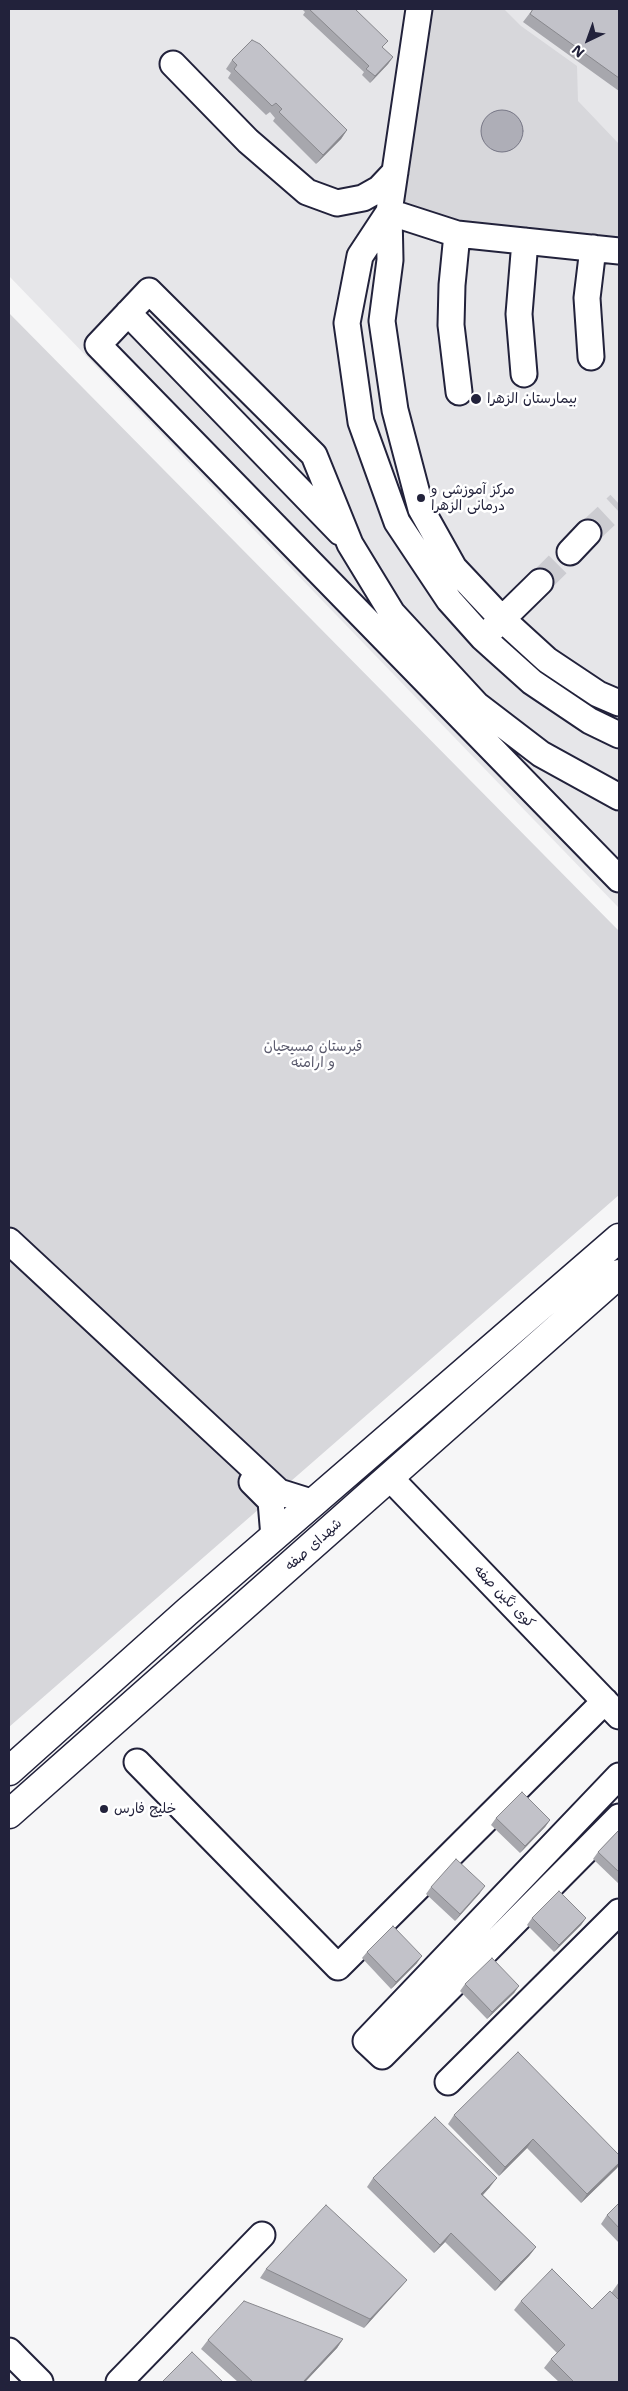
<!DOCTYPE html>
<meta charset="utf-8">
<style>
body{margin:0}
#map{position:relative;width:628px;height:2391px;overflow:hidden;background:#f6f6f7;font-family:"Shantell Sans",sans-serif}
canvas{display:block}
.frame{position:absolute;inset:0;border:10px solid #22223b;pointer-events:none}
.north{position:absolute;left:563px;top:15px;width:50px;height:50px;-webkit-text-stroke:4px #fff;paint-order:stroke;rotate:222deg;font-size:14px;font-weight:700;line-height:20px;text-align:center;color:#22223b}
.north::after{content:'';display:block;margin:auto;width:18px;height:22px;background:#22223b;clip-path:polygon(50% 0,100% 100%,50% 72%,0 100%)}
</style>
<div id="map">
<canvas width="628" height="2391"></canvas>
<div class="frame"></div>
<div class="north">N</div>
</div>
<script>
const ctx = document.querySelector('canvas').getContext('2d');
ctx.lineJoin = 'round';
function paint(path, color) {
  ctx.fillStyle = color;
  ctx.fill(path, 'evenodd');
}
function shape(rows) {
  const path = new Path2D();
  for (const r of rows) {
    if (r.length === 3) {
      path.moveTo(r[0] + r[2], r[1]);
      path.arc(r[0], r[1], r[2], 0, 2 * Math.PI);
      continue;
    }
    path.moveTo(r[0], r[1]);
    for (let i = 2; i < r.length; i += 2) path.lineTo(r[i], r[i + 1]);
  }
  return path;
}
function stroke(path, color, width, dash) {
  ctx.strokeStyle = color;
  ctx.lineWidth = width;
  ctx.lineCap = dash ? 'butt' : 'round';
  ctx.setLineDash(dash || []);
  ctx.stroke(path);
}
function label(font, color, halo, rows, align = 'center') {
  ctx.font = font + ' "Shantell Sans","Playpen Sans Arabic",sans-serif';
  ctx.lineWidth = 5;
  ctx.setLineDash([]);
  ctx.textBaseline = 'middle';
  ctx.strokeStyle = halo;
  ctx.fillStyle = color;
  for (const [text, x, y, turn = 0] of rows) {
    ctx.save();
    ctx.translate(x, y);
    ctx.rotate((+turn || 0) * Math.PI / 180);
    ctx.textAlign = isNaN(turn) ? turn : align;
    if (halo) ctx.strokeText(text, 0, 0);
    ctx.fillText(text, 0, 0);
    ctx.restore();
  }
}
const built = shape([
 [9,9,619,9,619,908,9,276]
]);
const green = shape([
 [426,9,504,9,521,26,577,66,578,101,619,144,619,244,529,236,410,213,400,199],
 [9,313,619,931,619,1195,9,1727]
]);
const water = shape([
 [502,131,21]
]);
const minorTunnel = shape([
 [588,533,619,504],
 [540,582,570,552]
]);
const minor = shape([
 [419,9,389,212,390,260,382,321,395,410,421,509,454,568,502,619,547,660,598,694,619,703],
 [173,64,248,141,307,192,337,203,363,198,379,189,395,172],
 [389,212,360,256,347,323,361,422,397,522,449,600,483,638,532,682,590,721,619,735],
 [389,212,457,234,619,251],
 [457,234,452,285,451,325,459,392],
 [128,313,340,532],
 [591,357,587,298,593,248],
 [524,374,519,314,525,241],
 [570,552,588,533],
 [490,631,540,582],
 [619,797,541,754,477,705,392,613,350,544,314,455,149,291,98,345,619,879],
 [9,1241,279,1492,314,1503],
 [390,1478,619,1716],
 [252,1482,271,1501,274,1537],
 [137,1762,338,1967,605,1701],
 [619,1776,366,2041,382,2056,619,1817],
 [448,2082,619,1912],
 [9,2351,40,2382],
 [119,2382,262,2235]
]);
const major = shape([
 [9,1771,188,1611,619,1238],
 [9,1814,619,1274]
]);
const wall = shape([
 [302,9,355,9,383,48,393,57,388,64,370,83,362,75,364,72,303,15,305,12],
 [533,9,619,9,619,91,523,22],
 [232,60,347,130,341,139,316,164,273,121,275,118,270,112,266,115,228,78,231,73,226,69],
 [496,1818,550,1820,545,1827,520,1853,491,1825],
 [619,1830,619,1884,593,1859,598,1852],
 [431,1887,480,1893,455,1921,426,1894],
 [532,1918,586,1918,581,1925,554,1952,527,1925],
 [367,1952,417,1963,391,1989,362,1958],
 [465,1984,519,1986,514,1993,487,2019,460,1991],
 [454,2115,619,2155,619,2165,617,2168,581,2203,527,2148,499,2176,448,2124],
 [373,2178,490,2187,483,2195,536,2247,529,2256,495,2291,445,2242,434,2253,367,2187],
 [619,2203,619,2243,601,2224,607,2215],
 [266,2269,407,2280,400,2288,364,2328,260,2278],
 [619,2282,619,2382,559,2382,544,2368,551,2359,557,2353,514,2310,521,2301,592,2309,612,2292],
 [343,2339,337,2348,305,2382,238,2382,201,2349,208,2340]
]);
const shadedWall = shape([
 [393,57,388,64,370,83,375,76],
 [347,130,341,139,316,164,323,155],
 [550,1820,545,1827,520,1853,525,1846],
 [485,1886,480,1893,455,1921,460,1914],
 [586,1918,581,1925,554,1952,559,1945],
 [422,1956,417,1963,391,1989,396,1982],
 [519,1986,514,1993,487,2019,492,2012],
 [533,2139,527,2148,499,2176,505,2167],
 [619,2163,619,2165,617,2168,581,2203,587,2194],
 [497,2178,490,2187,475,2203,481,2194],
 [451,2233,445,2242,434,2253,440,2245],
 [536,2247,529,2256,495,2291,501,2282],
 [407,2280,400,2288,364,2328,370,2319],
 [343,2339,337,2348,305,2382,303,2382]
]);
const building = shape([
 [309,9,355,9,388,41,382,47,393,57,375,76,366,69,369,66,309,9],
 [533,9,619,9,619,78,530,14,533,9],
 [252,40,260,44,347,130,323,155,279,112,282,109,276,103,272,106,234,69,237,65,232,60,252,40],
 [522,1792,550,1820,525,1846,496,1818,522,1792],
 [619,1830,619,1872,598,1852,619,1830],
 [456,1859,485,1886,460,1914,431,1887,456,1859],
 [559,1891,586,1918,559,1945,532,1918,559,1891],
 [393,1926,422,1956,396,1982,367,1952,393,1926],
 [492,1958,519,1986,492,2012,465,1984,492,1958],
 [518,2052,619,2155,619,2163,587,2194,533,2139,505,2167,454,2115,518,2052],
 [435,2117,497,2178,481,2194,536,2247,501,2282,451,2233,440,2245,373,2178,435,2117],
 [619,2203,619,2228,607,2215,619,2203],
 [326,2205,407,2280,370,2319,266,2269,326,2205],
 [552,2269,592,2309,610,2291,619,2300,619,2382,574,2382,551,2359,565,2345,521,2301,552,2269],
 [244,2301,343,2339,303,2382,253,2382,208,2340,244,2301],
 [192,2352,223,2382,162,2382,192,2352]
]);
const markers = [
 [476,399,6,"#22223b"],
 [421,498,5,"#22223b"],
 [104,1809,5,"#22223b"]
];
const poiNames = [
 ["بیمارستان الزهرا",487,399],
 ["مرکز آموزشی و",431,490],
 ["درمانی الزهرا",431,506],
 ["خلیج فارس",114,1809]
];
const parkNames = [
 ["قبرستان مسیحیان",313,1047],
 ["و ارامنه",313,1063]
];
const streetNames = [
 ["شهدای صفه",314,1545,-42],
 ["کوی نگین صفه",504,1597,46]
];
paint(built, '#e6e6e9');
paint(green, '#d7d7db');
paint(water, '#aeaeb7');
stroke(water, '#767685', 1);
stroke(minorTunnel, '#ccccd1', 25, [25, 12]);
stroke(minor, '#22223b', 29);
stroke(major, '#22223b', 31);
stroke(minor, '#fff', 25);
stroke(major, '#fff', 28);
paint(wall, '#a7a7ad');
paint(shadedWall, '#88888d');
paint(building, '#c2c2c9');
stroke(building, '#88888d', 1);
for (const [x, y, r, color] of markers) {
  const dot = new Path2D();
  dot.arc(x, y, r, 0, 2 * Math.PI);
  ctx.fillStyle = color;
  ctx.fill(dot);
  stroke(dot, '#fff', 2);
}
label('14px', '#22223b', '#fff', poiNames, 'left');
label('14px', '#58586b', '#fff', parkNames);
label('14px', '#22223b', '#fff', streetNames);
</script>
